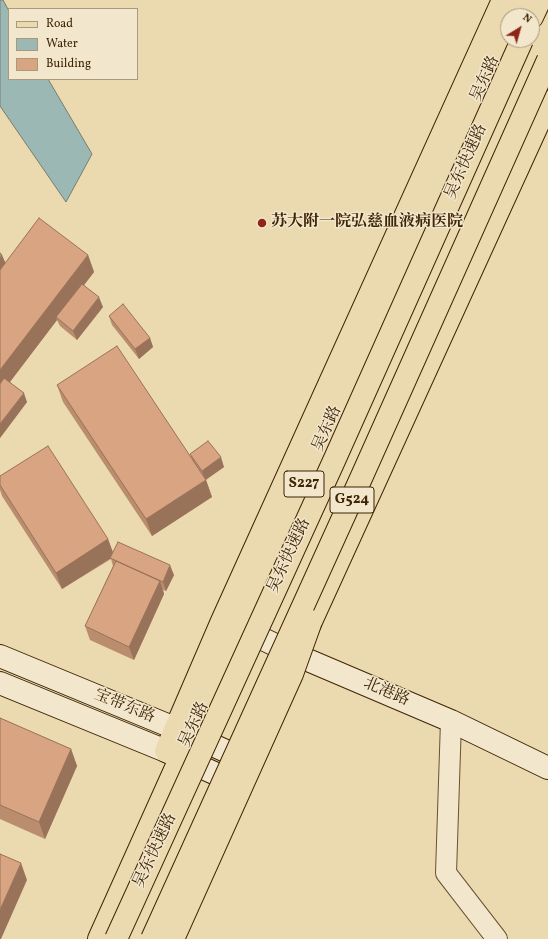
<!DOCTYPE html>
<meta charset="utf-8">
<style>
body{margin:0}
#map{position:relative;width:548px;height:939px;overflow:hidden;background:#ebd9b0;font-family:Vollkorn,serif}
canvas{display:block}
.legend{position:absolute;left:8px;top:8px;width:130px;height:72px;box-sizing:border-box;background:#f2e6cc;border:1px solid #aa997c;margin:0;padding:5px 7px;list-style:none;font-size:12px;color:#3e2504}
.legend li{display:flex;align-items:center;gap:8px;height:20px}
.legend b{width:20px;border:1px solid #aa997c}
.north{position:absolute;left:500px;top:8px;width:40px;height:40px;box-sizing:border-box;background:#f2e6cc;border:1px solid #aa997c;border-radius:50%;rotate:37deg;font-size:11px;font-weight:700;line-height:16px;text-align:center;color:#3e2504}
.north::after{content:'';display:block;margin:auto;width:14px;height:18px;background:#8f2418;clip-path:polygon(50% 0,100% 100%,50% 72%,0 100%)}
</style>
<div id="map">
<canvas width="548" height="939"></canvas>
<ul class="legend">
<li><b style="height:5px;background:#ebd9b0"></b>Road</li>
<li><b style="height:11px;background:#9bb8b5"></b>Water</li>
<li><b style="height:11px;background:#d9a481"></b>Building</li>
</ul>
<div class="north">N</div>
</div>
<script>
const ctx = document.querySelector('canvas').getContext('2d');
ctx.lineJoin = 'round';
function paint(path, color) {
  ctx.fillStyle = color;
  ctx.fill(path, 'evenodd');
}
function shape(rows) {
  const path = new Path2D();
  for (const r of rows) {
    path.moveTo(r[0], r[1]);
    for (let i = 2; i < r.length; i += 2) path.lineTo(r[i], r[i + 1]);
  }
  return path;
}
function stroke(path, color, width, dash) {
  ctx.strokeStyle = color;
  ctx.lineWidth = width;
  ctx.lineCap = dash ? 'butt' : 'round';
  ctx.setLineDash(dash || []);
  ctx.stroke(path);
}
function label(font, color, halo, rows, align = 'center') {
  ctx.font = font + ' Vollkorn,"Noto Serif SC",serif';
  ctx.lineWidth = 3;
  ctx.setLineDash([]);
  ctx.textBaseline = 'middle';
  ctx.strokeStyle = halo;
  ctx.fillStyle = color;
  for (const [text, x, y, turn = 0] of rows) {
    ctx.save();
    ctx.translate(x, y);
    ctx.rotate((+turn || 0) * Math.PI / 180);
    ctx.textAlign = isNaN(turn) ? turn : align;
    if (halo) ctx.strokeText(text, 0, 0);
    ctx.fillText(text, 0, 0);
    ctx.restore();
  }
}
const water = shape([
 [0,0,3,0,9,11,9,79,48,79,92,154,66,202,0,106,0,0]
]);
const street = shape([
 [451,721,446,873,497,939]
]);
const secondary = shape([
 [238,627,296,655,451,721,548,768],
 [0,656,177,729,248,761],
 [0,683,166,751,238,784]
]);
const primary = shape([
 [514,16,521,0],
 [303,639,548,102],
 [99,939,508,29]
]);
const highway = shape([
 [532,17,540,0],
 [166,751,222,621,503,0]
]);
const highwayBridge = shape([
 [116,939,333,463,522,40],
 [152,939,362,476,548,60],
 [173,939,292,674,311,621]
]);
const wall = shape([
 [88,255,94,272,84,285,103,307,77,340,60,326,57,320,10,382,27,402,0,438,5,263],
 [109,316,150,338,153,347,139,359,112,325],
 [57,385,192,459,190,454,224,467,206,480,212,497,152,536,63,402],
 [0,476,108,539,113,552,174,575,166,591,163,590,164,594,134,660,90,640,85,626,113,566,111,559,62,589,2,496,0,490],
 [0,718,71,749,77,766,45,839,0,819]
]);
const shadedWall = shape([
 [2,255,6,264,0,271,0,258],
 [88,255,94,272,58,319,56,317,57,320,0,395,0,370],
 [99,297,103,307,77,340,73,331],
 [150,338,153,347,139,359,135,349],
 [24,393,27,402,0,438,0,424],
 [221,457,224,467,205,480,202,471],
 [206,480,212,497,152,536,146,519],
 [108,539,114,556,62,589,56,573],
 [170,565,174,575,166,591,163,582],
 [160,581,164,594,134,660,129,647],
 [71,749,77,766,45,839,39,822],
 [21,863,27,880,1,939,0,939,0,910]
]);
const building = shape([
 [39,218,88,255,0,370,0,270,39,218],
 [0,253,2,255,0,258,0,253],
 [82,284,99,297,73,331,56,317,82,284],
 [123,304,150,338,135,349,109,316,123,304],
 [117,346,206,480,146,519,57,385,117,346],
 [4,378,24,393,0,424,0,384,4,378],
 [208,441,221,457,202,471,190,454,208,441],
 [48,446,108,539,56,573,0,485,0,476,48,446],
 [118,542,170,565,163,582,110,558,118,542],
 [116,561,160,581,129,647,85,626,116,561],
 [0,718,71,749,39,822,0,805,0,718],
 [0,854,21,863,0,910,0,854]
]);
const markers = [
 [262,223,5,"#8f2418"]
];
const shields = [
 [304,484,40],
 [352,500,44]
];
const shieldNames = [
 ["S227",304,484],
 ["G524",352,500]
];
const streetNames = [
 ["吴东路",486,79,-66],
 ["吴东快速路",467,162,-66],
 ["吴东路",328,429,-66],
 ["吴东快速路",290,556,-65],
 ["北港路",386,693,23],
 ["宝带东路",124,707,22],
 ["吴东路",195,725,-65],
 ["吴东快速路",156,851,-65]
];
const poiNames = [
 ["苏大附一院弘慈血液病医院",271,223]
];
paint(water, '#9bb8b5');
stroke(water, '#767d6e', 1);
stroke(street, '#69522f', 22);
stroke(secondary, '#3e2504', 24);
stroke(primary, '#3e2504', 24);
stroke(highway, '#3e2504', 24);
stroke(street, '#f2e6cc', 20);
stroke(secondary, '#f2e6cc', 22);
stroke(primary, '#ebd9b0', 22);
stroke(highway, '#ebd9b0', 22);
stroke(highwayBridge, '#3e2504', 24, []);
stroke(highwayBridge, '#ebd9b0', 22);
paint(wall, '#bb8d6f');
paint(shadedWall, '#98735a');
paint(building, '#d9a481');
stroke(building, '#98735a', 1);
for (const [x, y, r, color] of markers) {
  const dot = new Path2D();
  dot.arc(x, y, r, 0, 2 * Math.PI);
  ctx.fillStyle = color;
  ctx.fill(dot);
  stroke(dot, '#f2e6cc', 1.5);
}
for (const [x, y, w] of shields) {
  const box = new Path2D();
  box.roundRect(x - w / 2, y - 13, w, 26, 3);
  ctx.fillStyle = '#f2e6cc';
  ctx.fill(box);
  stroke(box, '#3e2504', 1);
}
label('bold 15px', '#3e2504', null, shieldNames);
label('16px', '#3e2504', '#f2e6cc', streetNames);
label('bold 16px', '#3e2504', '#f2e6cc', poiNames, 'left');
</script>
